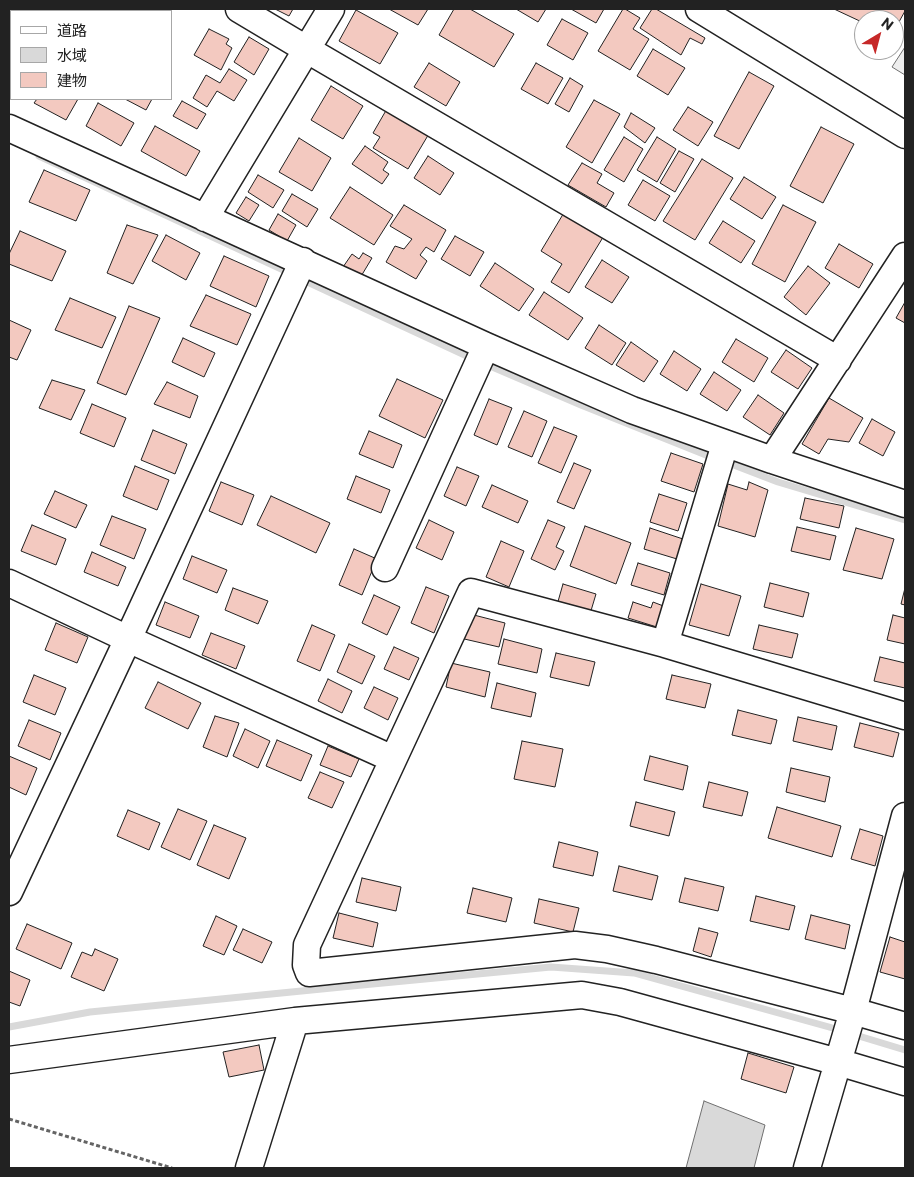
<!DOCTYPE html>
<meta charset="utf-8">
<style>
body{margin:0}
#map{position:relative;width:914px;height:1177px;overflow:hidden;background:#fff;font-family:Commissioner,"Noto Sans JP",sans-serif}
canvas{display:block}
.frame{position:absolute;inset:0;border:10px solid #222;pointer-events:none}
.legend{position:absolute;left:10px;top:10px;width:162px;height:90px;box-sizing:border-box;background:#fff;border:1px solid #a7a7a7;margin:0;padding:6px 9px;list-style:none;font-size:15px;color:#222}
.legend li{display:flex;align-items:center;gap:10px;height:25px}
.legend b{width:25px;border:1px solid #a7a7a7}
.north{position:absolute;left:854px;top:10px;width:50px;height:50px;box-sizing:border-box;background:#fff;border:1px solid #a7a7a7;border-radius:50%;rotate:37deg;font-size:14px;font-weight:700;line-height:20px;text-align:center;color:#222}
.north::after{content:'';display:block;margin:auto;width:18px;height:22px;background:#c62828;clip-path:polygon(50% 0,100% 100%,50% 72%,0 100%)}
</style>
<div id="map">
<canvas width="914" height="1177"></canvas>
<div class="frame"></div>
<ul class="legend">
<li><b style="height:6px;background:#fff"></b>道路</li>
<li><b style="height:14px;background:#d9d9d9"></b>水域</li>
<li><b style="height:14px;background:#f3c9c0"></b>建物</li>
</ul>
<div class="north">N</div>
</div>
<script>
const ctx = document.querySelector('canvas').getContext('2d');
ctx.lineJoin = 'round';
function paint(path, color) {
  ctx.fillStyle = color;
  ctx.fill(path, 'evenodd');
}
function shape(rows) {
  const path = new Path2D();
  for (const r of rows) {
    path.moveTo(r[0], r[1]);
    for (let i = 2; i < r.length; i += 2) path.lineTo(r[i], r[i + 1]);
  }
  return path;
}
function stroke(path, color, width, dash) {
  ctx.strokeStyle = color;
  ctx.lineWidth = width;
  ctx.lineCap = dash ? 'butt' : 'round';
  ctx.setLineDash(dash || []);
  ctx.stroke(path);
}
const green = shape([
 [905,47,905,75,892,67,905,47]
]);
const water = shape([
 [704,1101,765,1125,754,1168,686,1168,704,1101]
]);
const stream = shape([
 [39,156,292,274],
 [301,279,469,357,581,405,716,459],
 [726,462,778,482,905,520],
 [9,1027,90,1012,362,985,551,967,634,973,829,1027,905,1050]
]);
const building = shape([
 [275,9,293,9,289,16,275,9],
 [389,9,428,9,418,25,389,9],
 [454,9,470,9,514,34,494,67,439,35,454,9],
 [516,9,546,9,538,22,516,9],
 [571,9,604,9,596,23,571,9],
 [623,9,625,9,640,18,633,29,649,39,630,70,598,51,623,9],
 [652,9,656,9,705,38,702,44,690,38,681,55,640,28,652,9],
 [834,9,905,9,905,11,894,31,894,20,864,20,864,23,834,9],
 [356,10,398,33,380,64,339,41,356,10],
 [562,19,588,33,573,60,547,45,562,19],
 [209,29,229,39,226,44,232,48,221,70,194,55,209,29],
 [249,37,269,49,254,75,234,62,249,37],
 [653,49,685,68,668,95,637,76,653,49],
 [9,59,11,61,11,91,9,90,9,59],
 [429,63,460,82,446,106,414,87,429,63],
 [536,63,563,78,548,104,521,89,536,63],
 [229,69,247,80,234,101,217,91,207,107,193,98,206,75,220,83,229,69],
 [749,72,774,86,739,149,714,136,749,72],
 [570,78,583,86,569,112,555,104,570,78],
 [331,86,363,106,343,139,311,120,331,86],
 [37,99,78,99,66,120,34,103,37,99],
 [125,99,152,99,146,110,125,99],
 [594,100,620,114,592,163,566,147,594,100],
 [182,101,206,114,197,129,173,116,182,101],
 [98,103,134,123,121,146,86,126,98,103],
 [388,107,430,132,408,169,373,148,380,137,373,133,388,107],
 [688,107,713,122,698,146,673,130,688,107],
 [631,113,655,128,645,143,624,127,631,113],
 [155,126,200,151,186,176,141,151,155,126],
 [821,127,854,144,823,203,790,186,821,127],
 [624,137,643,149,624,182,604,170,624,137],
 [657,137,676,149,657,182,637,170,657,137],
 [299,138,331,158,312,191,279,172,299,138],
 [365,146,388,162,383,170,389,174,382,184,352,164,365,146],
 [679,151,694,159,675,192,660,183,679,151],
 [428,156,454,173,440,195,414,178,428,156],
 [702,159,733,178,695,240,663,221,702,159],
 [582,163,602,174,597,183,614,193,606,207,568,185,582,163],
 [44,170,90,190,76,221,29,202,44,170],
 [258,175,284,190,273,208,248,192,258,175],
 [744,177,776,197,762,219,730,199,744,177],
 [643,180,670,196,655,221,628,205,643,180],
 [350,187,393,215,374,245,330,218,350,187],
 [292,194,318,209,307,227,282,211,292,194],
 [246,197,259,205,249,221,236,213,246,197],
 [404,205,446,230,434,252,426,247,420,255,427,261,416,279,386,262,395,246,404,249,412,239,390,226,404,205],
 [783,205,816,222,785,282,752,264,783,205],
 [565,211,605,234,569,293,551,282,562,264,541,251,565,211],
 [278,214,296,225,287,241,269,230,278,214],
 [723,221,755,241,741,263,709,243,723,221],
 [127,225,158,235,133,284,107,273,127,225],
 [20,231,66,251,52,281,9,264,9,254,20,231],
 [166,235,200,253,186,280,152,261,166,235],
 [455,236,484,252,470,276,441,259,455,236],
 [839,244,873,264,859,288,825,268,839,244],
 [363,253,372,258,360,278,343,267,352,254,359,259,363,253],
 [224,256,269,276,256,307,210,286,224,256],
 [602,260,629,277,612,303,585,287,602,260],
 [495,263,534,289,519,311,480,286,495,263],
 [808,266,830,283,806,315,784,297,808,266],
 [544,292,583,318,568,340,529,315,544,292],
 [206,295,251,314,237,345,190,326,206,295],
 [70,298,116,317,102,348,55,330,70,298],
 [905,302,905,323,896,318,905,302],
 [129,306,160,318,126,395,97,383,129,306],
 [9,320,31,330,17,360,9,357,9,320],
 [599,325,626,343,612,365,585,348,599,325],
 [183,338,215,353,204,377,172,362,183,338],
 [736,339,768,358,754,382,722,362,736,339],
 [631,342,658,361,644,382,616,365,631,342],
 [786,350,812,368,798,389,771,372,786,350],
 [674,351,701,369,687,391,660,374,674,351],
 [714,372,741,390,727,411,700,394,714,372],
 [397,379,443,400,425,438,379,416,397,379],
 [52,380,85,390,71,420,39,408,52,380],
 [167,382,198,396,190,418,154,404,167,382],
 [758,395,784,413,770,435,743,417,758,395],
 [829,398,863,418,849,442,828,439,819,454,802,444,829,398],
 [489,399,512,408,497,445,474,435,489,399],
 [92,404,126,418,114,447,80,433,92,404],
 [524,411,547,421,532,457,508,447,524,411],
 [872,419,895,432,883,456,859,443,872,419],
 [554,427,577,436,561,473,538,463,554,427],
 [153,430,187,444,175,474,141,460,153,430],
 [369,431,402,445,393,468,359,454,369,431],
 [671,453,703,464,694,492,661,481,671,453],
 [574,463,591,470,574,509,557,502,574,463],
 [135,466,169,480,157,510,123,496,135,466],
 [457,467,479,476,466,506,444,496,457,467],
 [356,476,390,490,381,513,347,499,356,476],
 [221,482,254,495,242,525,209,511,221,482],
 [749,482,768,490,755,537,718,526,728,484,747,490,749,482],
 [492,485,528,501,518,523,482,507,492,485],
 [55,491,87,505,76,528,44,514,55,491],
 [659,494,687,503,678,531,650,522,659,494],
 [271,496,330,523,316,553,257,525,271,496],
 [805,498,844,506,839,528,800,519,805,498],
 [112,516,146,529,134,559,100,545,112,516],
 [429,520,454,532,442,560,416,548,429,520],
 [548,520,565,527,556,547,564,551,555,570,531,559,548,520],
 [32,525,66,539,56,565,21,551,32,525],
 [585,526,631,543,616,584,570,566,585,526],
 [797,527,836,536,830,560,791,551,797,527],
 [650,528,683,539,677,559,644,549,650,528],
 [856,528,894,539,882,579,843,570,856,528],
 [501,541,524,551,509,587,486,577,501,541],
 [354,549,377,559,362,595,339,585,354,549],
 [92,552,126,567,118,586,84,572,92,552],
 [192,556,227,570,217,593,183,579,192,556],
 [638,563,670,573,664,595,631,585,638,563],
 [770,583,809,593,803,617,764,607,770,583],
 [563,584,596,594,590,614,557,605,563,584],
 [701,584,741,596,729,636,689,625,701,584],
 [426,587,449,596,434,633,411,623,426,587],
 [233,588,268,601,258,624,225,610,233,588],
 [905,588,905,605,901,604,905,588],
 [374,595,400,607,387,635,362,623,374,595],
 [165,602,199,616,190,638,156,625,165,602],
 [633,602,651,608,653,602,666,607,660,628,628,618,633,602],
 [466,613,505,623,499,647,460,638,466,613],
 [893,615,905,618,905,644,887,640,893,615],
 [56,623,88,637,77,663,45,650,56,623],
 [312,625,335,635,320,671,297,661,312,625],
 [759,625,798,634,792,658,753,649,759,625],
 [211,633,245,646,236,669,202,655,211,633],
 [504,639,542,649,537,673,498,664,504,639],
 [349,644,375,656,362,684,337,672,349,644],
 [394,647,419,658,409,680,384,669,394,647],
 [556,653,595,662,589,686,550,677,556,653],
 [880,657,905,663,905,688,874,681,880,657],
 [451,663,490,672,485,697,446,687,451,663],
 [34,675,66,688,55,715,23,702,34,675],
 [672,675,711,684,705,708,666,699,672,675],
 [328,679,352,691,342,713,318,701,328,679],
 [158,682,201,703,188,729,145,708,158,682],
 [497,683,536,693,531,717,491,708,497,683],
 [374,687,398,698,388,720,364,708,374,687],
 [738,710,777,720,771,744,732,735,738,710],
 [215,716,239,723,227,757,203,747,215,716],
 [798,717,837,726,832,750,793,741,798,717],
 [29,720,61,733,50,760,18,746,29,720],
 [860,723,899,733,893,757,854,747,860,723],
 [245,729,270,741,258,768,233,756,245,729],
 [277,740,312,755,301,781,266,766,277,740],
 [522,741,563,749,555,787,514,779,522,741],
 [328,746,359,759,351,777,320,765,328,746],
 [9,756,37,768,26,795,9,787,9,756],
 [650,756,688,766,683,790,644,780,650,756],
 [791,768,830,777,825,802,786,792,791,768],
 [320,772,344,782,332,808,308,798,320,772],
 [709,782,748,792,742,816,703,807,709,782],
 [636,802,675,812,669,836,630,826,636,802],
 [777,807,841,826,832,857,768,838,777,807],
 [178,809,207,821,190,860,161,847,178,809],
 [128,810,160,823,149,850,117,836,128,810],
 [214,825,246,838,229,879,197,865,214,825],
 [860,829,883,836,875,866,851,859,860,829],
 [559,842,598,852,593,876,553,867,559,842],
 [619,866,658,876,652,900,613,891,619,866],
 [362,878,401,887,396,911,356,902,362,878],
 [685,878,724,887,718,911,679,902,685,878],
 [473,888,512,898,506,922,467,913,473,888],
 [756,896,795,906,789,930,750,921,756,896],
 [539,899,579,908,573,932,534,923,539,899],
 [339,913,378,923,373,947,333,938,339,913],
 [811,915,850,925,845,949,805,939,811,915],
 [216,916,237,926,224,955,203,946,216,916],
 [27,924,72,943,61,969,16,949,27,924],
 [699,928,718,933,711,957,693,951,699,928],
 [243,929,272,942,262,963,233,950,243,929],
 [890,937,905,942,905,979,880,972,890,937],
 [95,949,118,959,104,991,71,977,82,952,92,956,95,949],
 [9,971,30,980,20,1006,9,1002,9,971],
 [259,1045,264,1070,229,1077,223,1052,259,1045],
 [748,1053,794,1067,786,1093,741,1079,748,1053]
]);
const path = shape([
 [9,1119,172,1168]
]);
const minor = shape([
 [239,9,306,49,838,360],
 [699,9,905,135],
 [9,128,486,346,632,410,772,460,905,504],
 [205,218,331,9],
 [772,460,905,256],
 [385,568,486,346],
 [9,583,128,639,393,759],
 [665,644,725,444],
 [905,716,665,644,471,592,307,945,306,965,309,973,575,945,607,949,656,960,853,1011,905,1026],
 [9,892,128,639,303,261],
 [9,1060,295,1021,582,995,620,1002,838,1062,905,1082],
 [249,1168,295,1021],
 [807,1168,853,1011,905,816]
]);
paint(green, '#eee');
stroke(green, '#6f6f6f', 1);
paint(water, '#d9d9d9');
stroke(water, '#6f6f6f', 1);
stroke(stream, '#d9d9d9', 7);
paint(building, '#f3c9c0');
stroke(building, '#222', 1);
stroke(minor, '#222', 29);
stroke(path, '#646464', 3, [4, 2.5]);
stroke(minor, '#fff', 26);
</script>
